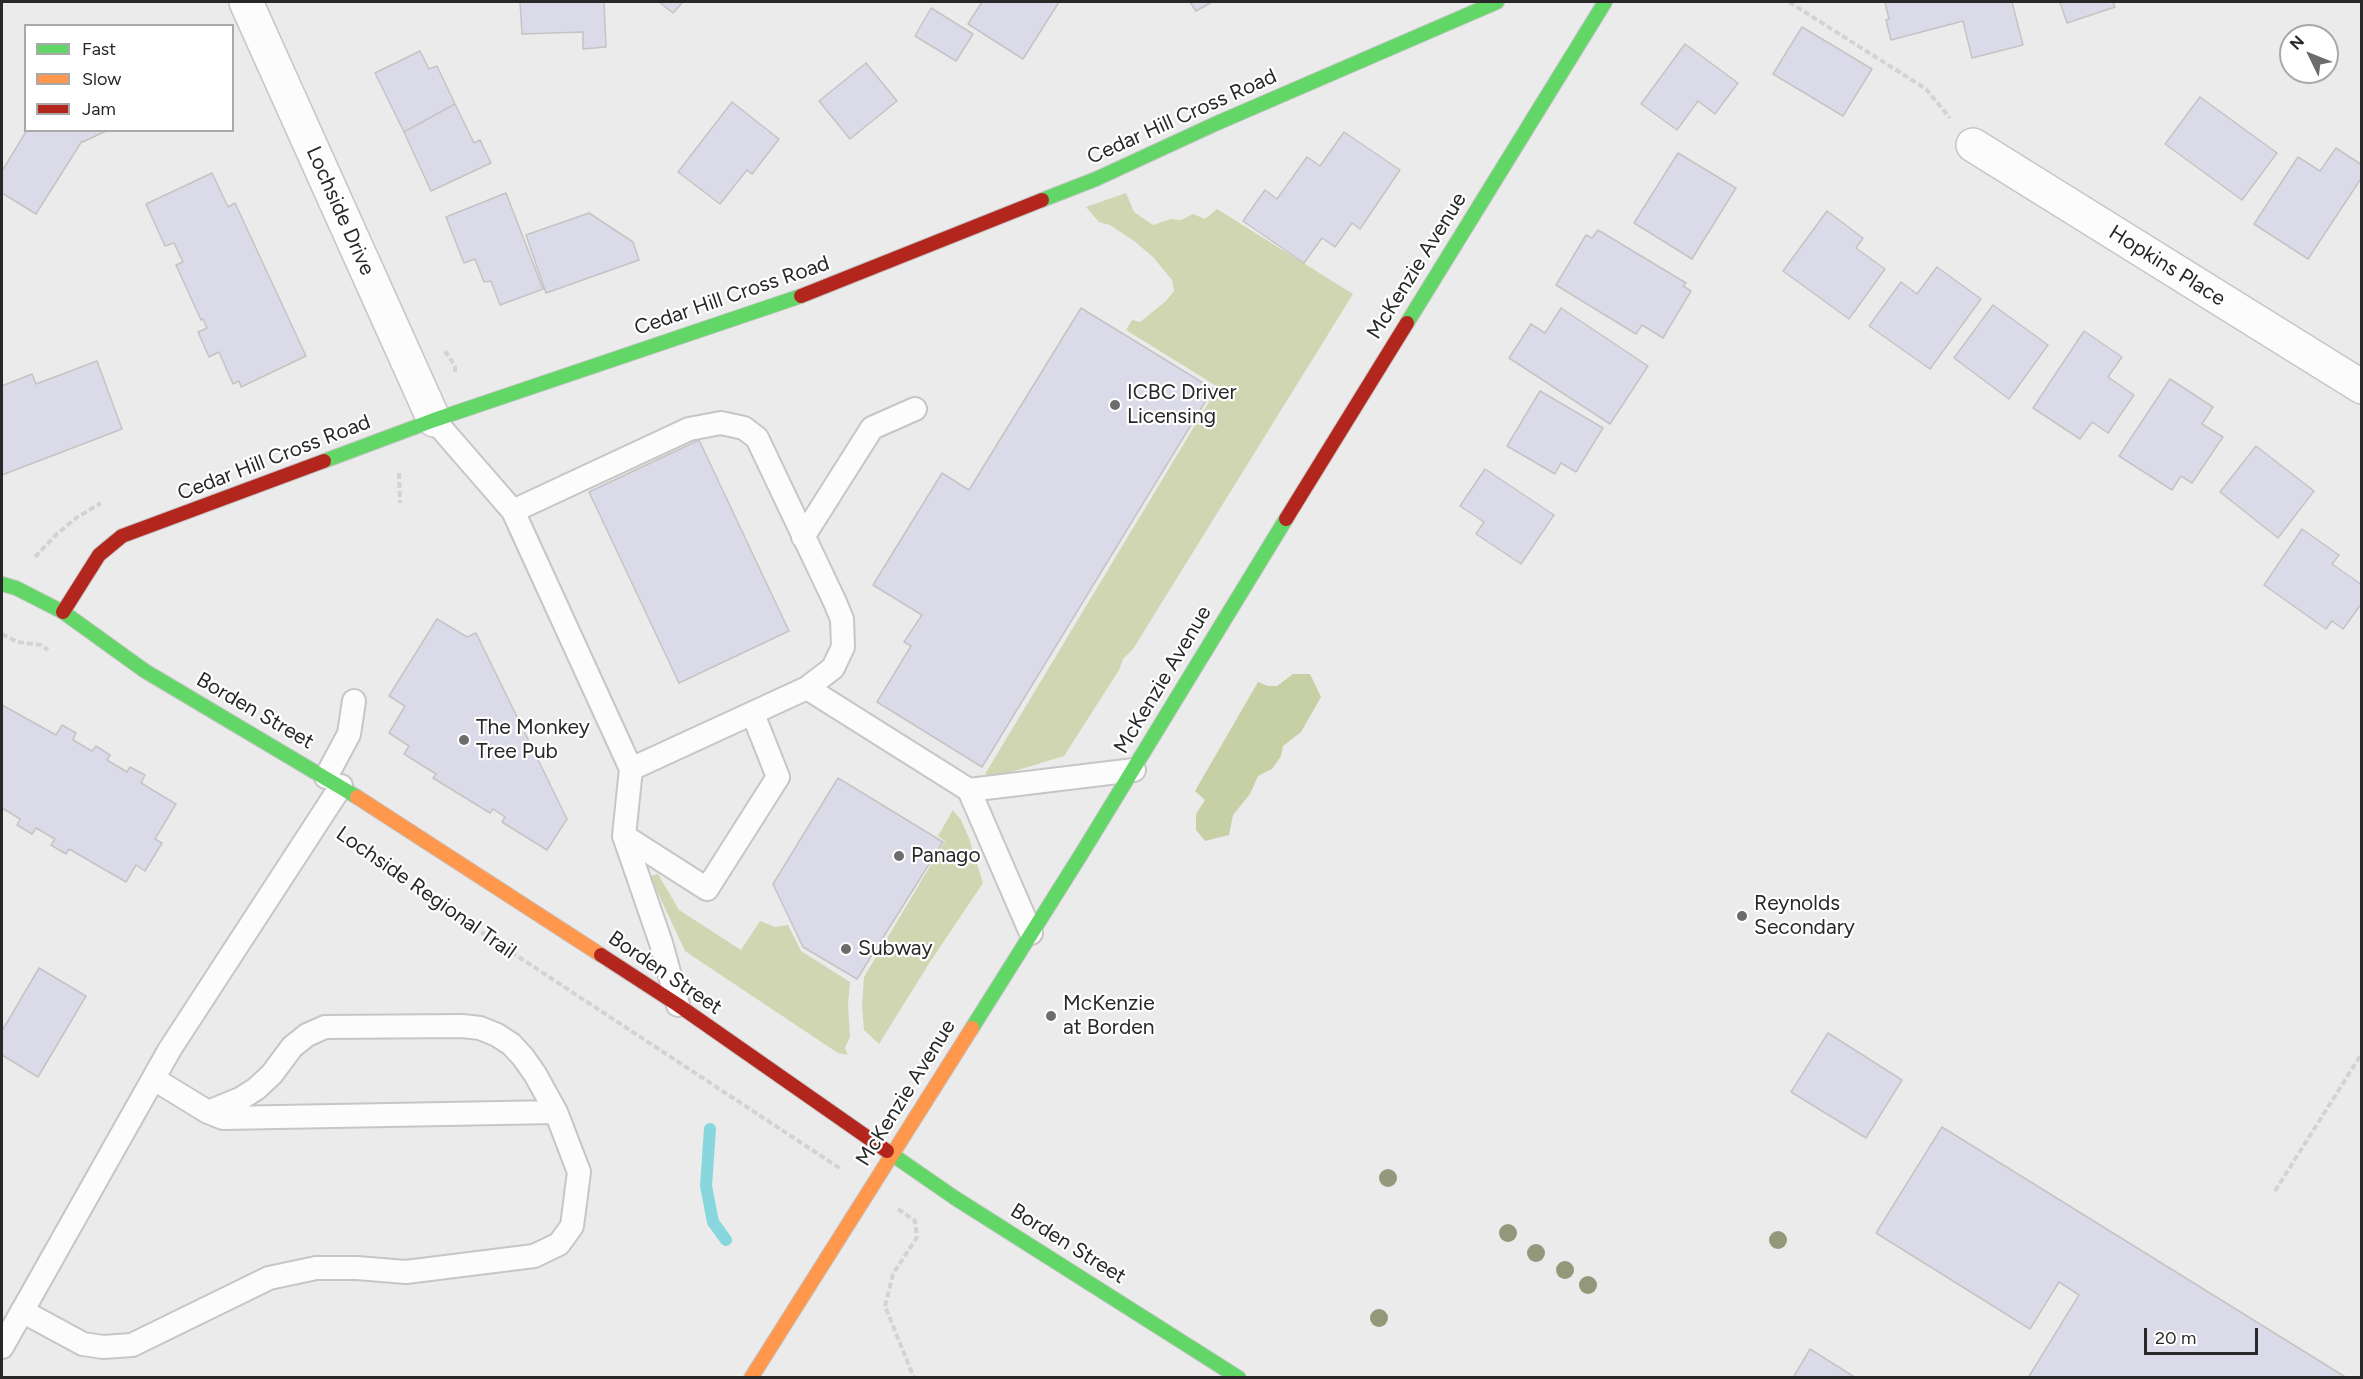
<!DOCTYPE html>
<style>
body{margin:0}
#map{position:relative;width:2363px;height:1379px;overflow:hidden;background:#ebebeb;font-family:Figtree,sans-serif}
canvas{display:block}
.frame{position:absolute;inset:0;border:3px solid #282829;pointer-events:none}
.legend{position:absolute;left:24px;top:24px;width:210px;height:108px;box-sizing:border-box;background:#fff;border:2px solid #a9a9a9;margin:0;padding:8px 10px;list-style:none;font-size:18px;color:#282829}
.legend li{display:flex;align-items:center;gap:12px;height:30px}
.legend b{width:30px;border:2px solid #a9a9a9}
.north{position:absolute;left:2279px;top:24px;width:60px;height:60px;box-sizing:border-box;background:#fff;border:2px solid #a9a9a9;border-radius:50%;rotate:313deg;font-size:16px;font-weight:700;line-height:24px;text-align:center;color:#282829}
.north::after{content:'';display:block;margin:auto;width:21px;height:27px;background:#6c6c6d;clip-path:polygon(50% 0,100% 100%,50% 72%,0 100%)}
.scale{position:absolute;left:2144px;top:1328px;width:114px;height:27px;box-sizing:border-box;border:3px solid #282829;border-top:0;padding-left:8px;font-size:18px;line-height:21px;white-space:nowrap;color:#282829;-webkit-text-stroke:4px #fff;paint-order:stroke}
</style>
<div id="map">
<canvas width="2363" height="1379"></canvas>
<div class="frame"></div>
<ul class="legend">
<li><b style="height:8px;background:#63d668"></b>Fast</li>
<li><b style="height:8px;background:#ff974d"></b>Slow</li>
<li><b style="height:8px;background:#b3261e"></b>Jam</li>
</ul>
<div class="north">N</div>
<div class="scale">20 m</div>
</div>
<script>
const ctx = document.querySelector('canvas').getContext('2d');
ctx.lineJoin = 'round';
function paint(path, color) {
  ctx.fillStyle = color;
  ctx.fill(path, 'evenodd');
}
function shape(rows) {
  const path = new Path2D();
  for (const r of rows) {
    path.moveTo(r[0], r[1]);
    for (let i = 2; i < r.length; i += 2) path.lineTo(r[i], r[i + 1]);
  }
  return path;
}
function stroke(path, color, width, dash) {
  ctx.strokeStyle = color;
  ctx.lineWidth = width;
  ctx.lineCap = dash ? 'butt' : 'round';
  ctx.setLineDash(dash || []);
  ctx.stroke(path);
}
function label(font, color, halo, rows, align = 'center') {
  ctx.font = font + ' Figtree,sans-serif';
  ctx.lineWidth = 4.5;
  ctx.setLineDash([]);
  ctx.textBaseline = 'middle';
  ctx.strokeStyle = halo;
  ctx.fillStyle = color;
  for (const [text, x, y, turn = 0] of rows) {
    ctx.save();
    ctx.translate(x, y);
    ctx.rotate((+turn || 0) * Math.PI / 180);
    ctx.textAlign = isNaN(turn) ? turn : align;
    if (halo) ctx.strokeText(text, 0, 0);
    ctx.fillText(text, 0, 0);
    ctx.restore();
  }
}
const green = shape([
 [1126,193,1134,212,1153,225,1171,219,1181,220,1193,214,1205,219,1217,209,1353,294,1133,649,1123,659,1119,670,1064,756,995,777,985,774,1218,387,1126,330,1132,320,1140,322,1166,301,1174,291,1172,280,1153,257,1134,241,1110,225,1099,222,1086,207],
 [953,810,961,820,969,838,983,883,930,962,879,1044,864,1030,862,1005,864,977,945,841,938,836],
 [658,874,679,910,741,950,760,921,775,927,788,925,801,951,850,982,848,1005,850,1037,845,1048,848,1055,838,1053,685,951,650,876]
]);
const forest = shape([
 [1293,674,1310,674,1321,697,1301,732,1283,746,1281,756,1272,769,1258,776,1250,794,1233,815,1229,835,1205,841,1196,830,1196,814,1205,800,1195,791,1258,682,1268,686,1277,686]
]);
const stream = shape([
 [710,1129,706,1186,713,1222,726,1240]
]);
const building = shape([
 [520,2,604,2,606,47,583,49,583,32,522,34,520,2],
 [659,2,683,2,673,13,659,2],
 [982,2,1059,2,1023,59,968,24,982,2],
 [1190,2,1212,2,1196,11,1190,2],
 [1885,2,2012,2,2023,45,1972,58,1963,21,1891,40,1886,20,1889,19,1885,2],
 [2060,2,2113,2,2115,7,2067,23,2060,2],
 [931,8,973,34,956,61,915,36,931,8],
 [1802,27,1872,69,1843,116,1773,74,1802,27],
 [1685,44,1738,83,1715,114,1698,101,1677,130,1641,104,1685,44],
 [420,51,429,69,437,66,455,104,404,132,375,73,420,51],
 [866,63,897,101,850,139,819,101,866,63],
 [2200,97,2277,153,2242,200,2165,144,2200,97],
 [732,102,779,139,752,174,747,170,720,204,678,172,732,102],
 [455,104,474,143,480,140,491,163,431,191,404,132,455,104],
 [27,130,108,130,83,142,82,141,36,214,2,193,2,171,27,130],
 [1344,132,1400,170,1360,229,1352,223,1335,247,1322,238,1304,263,1243,221,1265,190,1277,199,1307,157,1320,166,1344,132],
 [2336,148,2362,165,2362,177,2308,259,2254,224,2298,157,2320,171,2336,148],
 [1678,153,1736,188,1692,259,1634,223,1678,153],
 [212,173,228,207,235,203,306,356,241,387,239,381,233,384,219,352,209,357,198,332,207,328,203,319,201,320,176,265,183,262,174,243,165,246,146,204,212,173],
 [506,193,543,289,500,305,491,281,484,282,475,259,464,263,446,217,506,193],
 [1827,211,1863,238,1856,248,1885,269,1849,319,1783,271,1827,211],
 [589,213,633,242,639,260,546,293,526,235,589,213],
 [1598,230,1686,283,1683,286,1691,291,1663,338,1642,325,1636,334,1556,285,1586,235,1592,238,1598,230],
 [1937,267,1981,299,1930,369,1869,326,1901,282,1917,294,1937,267],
 [1993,305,2048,345,2009,399,1954,358,1993,305],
 [1081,308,1213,389,982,767,877,702,911,646,904,642,922,615,873,585,942,473,969,490,1081,308],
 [1561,308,1648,366,1610,424,1509,358,1531,324,1545,333,1561,308],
 [2084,331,2122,357,2108,377,2134,395,2108,433,2092,422,2080,439,2033,408,2084,331],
 [97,361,122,429,2,475,2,386,32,374,36,384,97,361],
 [2170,379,2213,407,2202,424,2223,437,2192,483,2181,476,2172,490,2119,456,2170,379],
 [1540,391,1603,428,1576,472,1561,463,1555,474,1507,446,1540,391],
 [699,440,789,631,679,683,589,492,699,440],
 [2256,446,2314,491,2278,538,2220,492,2256,446],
 [1485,469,1554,515,1521,564,1476,534,1484,522,1460,506,1485,469],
 [2302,529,2339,555,2332,564,2362,585,2362,603,2343,629,2332,621,2326,629,2264,585,2302,529],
 [437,619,467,637,476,633,567,819,547,850,502,822,505,817,493,809,490,813,433,778,436,774,404,754,409,746,389,733,405,706,389,696,437,619],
 [2,705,56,735,62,725,76,733,73,740,92,751,96,746,110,755,107,760,127,772,130,767,145,775,141,783,176,804,155,839,162,843,145,871,136,865,126,882,69,849,66,854,51,845,55,839,36,828,32,834,17,825,20,819,2,808,2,705],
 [838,778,943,842,857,979,803,947,773,884,838,778],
 [39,968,86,996,38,1077,2,1055,2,1031,39,968],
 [1828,1033,1902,1080,1866,1138,1791,1092,1828,1033],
 [1942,1127,2347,1378,2028,1378,2079,1295,2059,1282,2030,1329,1876,1233,1942,1127],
 [1810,1349,1856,1378,1793,1378,1810,1349]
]);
const path = shape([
 [1789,2,1926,89,1950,118],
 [445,351,455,366,455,373],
 [399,473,400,503],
 [35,557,56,535,76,518,101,503],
 [2,634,17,642,41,645,48,650],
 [417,883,458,917,841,1169],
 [2275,1191,2362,1053],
 [898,1209,915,1221,917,1237,893,1274,885,1306,914,1378]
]);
const lane = shape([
 [434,420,513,511,631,769,624,836,661,943,678,1005],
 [513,511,689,429,721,423,744,428,757,438,834,600,842,619,843,647,833,668,807,688,631,769],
 [803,537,872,428,915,409],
 [807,688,969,790,1031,933],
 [326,777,349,734,354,701],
 [969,790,1134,770],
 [624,836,707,889,778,777,753,714],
 [208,1112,240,1099,256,1089,272,1074,292,1047,307,1035,325,1027,462,1026,480,1028,497,1035,511,1044,523,1057,535,1074,556,1112],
 [22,1311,83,1344,103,1347,132,1345,269,1278,316,1268,357,1268,406,1272,534,1256,559,1244,572,1226,579,1172,556,1112,223,1118,208,1112,154,1079],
 [2,1347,170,1049,341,786]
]);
const street = shape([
 [246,2,434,420],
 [1973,145,2362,387]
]);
const fast = shape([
 [1042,200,1096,179,1215,124,1497,2],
 [1407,323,1605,2],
 [324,461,434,420,801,296],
 [2,584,16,588,63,612,145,671,357,797],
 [972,1028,1082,853,1286,519],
 [887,1151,955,1198,1239,1378]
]);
const slow = shape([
 [357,797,601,955],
 [751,1378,972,1028]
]);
const jam = shape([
 [801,296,1042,200],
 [1286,519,1407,323],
 [63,612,99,555,122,536,324,461],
 [601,955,678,1005,887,1151]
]);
const trees = [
 [1388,1178],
 [1508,1233],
 [1778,1240],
 [1536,1253],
 [1565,1270],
 [1588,1285],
 [1379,1318]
];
const markers = [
 [1115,405,6,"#6c6c6d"],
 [464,740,6,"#6c6c6d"],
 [899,856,6,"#6c6c6d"],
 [1742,916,6,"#6c6c6d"],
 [846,949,6,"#6c6c6d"],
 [1051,1016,6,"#6c6c6d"]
];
const streetNames = [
 ["Cedar Hill Cross Road",1182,117,-24],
 ["Lochside Drive",340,211,66],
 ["McKenzie Avenue",1417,266,-58],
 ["Hopkins Place",2167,266,32],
 ["Cedar Hill Cross Road",732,296,-19],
 ["Cedar Hill Cross Road",274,458,-21],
 ["McKenzie Avenue",1163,680,-59],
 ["Borden Street",255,711,30],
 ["Lochside Regional Trail",426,893,35],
 ["Borden Street",665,973,34],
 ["McKenzie Avenue",906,1093,-58],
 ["Borden Street",1068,1244,32]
];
const poiNames = [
 ["ICBC Driver",1127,393],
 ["Licensing",1127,417],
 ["The Monkey",476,728],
 ["Tree Pub",476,752],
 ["Panago",911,856],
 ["Reynolds",1754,904],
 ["Secondary",1754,928],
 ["Subway",858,949],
 ["McKenzie",1063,1004],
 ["at Borden",1063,1028]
];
paint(green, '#cfd6b1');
paint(forest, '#c7cfa5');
stroke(stream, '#89d7de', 12);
paint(building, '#dbdae8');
stroke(building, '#c4c4c4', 1.5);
stroke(lane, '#c6c6c6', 26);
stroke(street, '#c6c6c6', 36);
stroke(fast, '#c6c6c6', 16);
stroke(slow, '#c6c6c6', 16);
stroke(jam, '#c6c6c6', 16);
stroke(path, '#d3d3d3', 4, [6, 3]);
stroke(lane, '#fcfcfc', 22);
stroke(street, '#fcfcfc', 33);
stroke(fast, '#63d668', 14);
stroke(slow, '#ff974d', 14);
stroke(jam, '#b3261e', 14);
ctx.fillStyle = '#94987a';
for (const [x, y] of trees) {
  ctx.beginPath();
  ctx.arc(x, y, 9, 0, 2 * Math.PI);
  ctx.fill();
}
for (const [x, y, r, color] of markers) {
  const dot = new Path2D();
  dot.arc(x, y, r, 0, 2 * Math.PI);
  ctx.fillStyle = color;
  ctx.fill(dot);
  stroke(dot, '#fff', 2);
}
label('21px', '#282829', '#fff', streetNames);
label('21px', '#282829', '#fff', poiNames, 'left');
</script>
